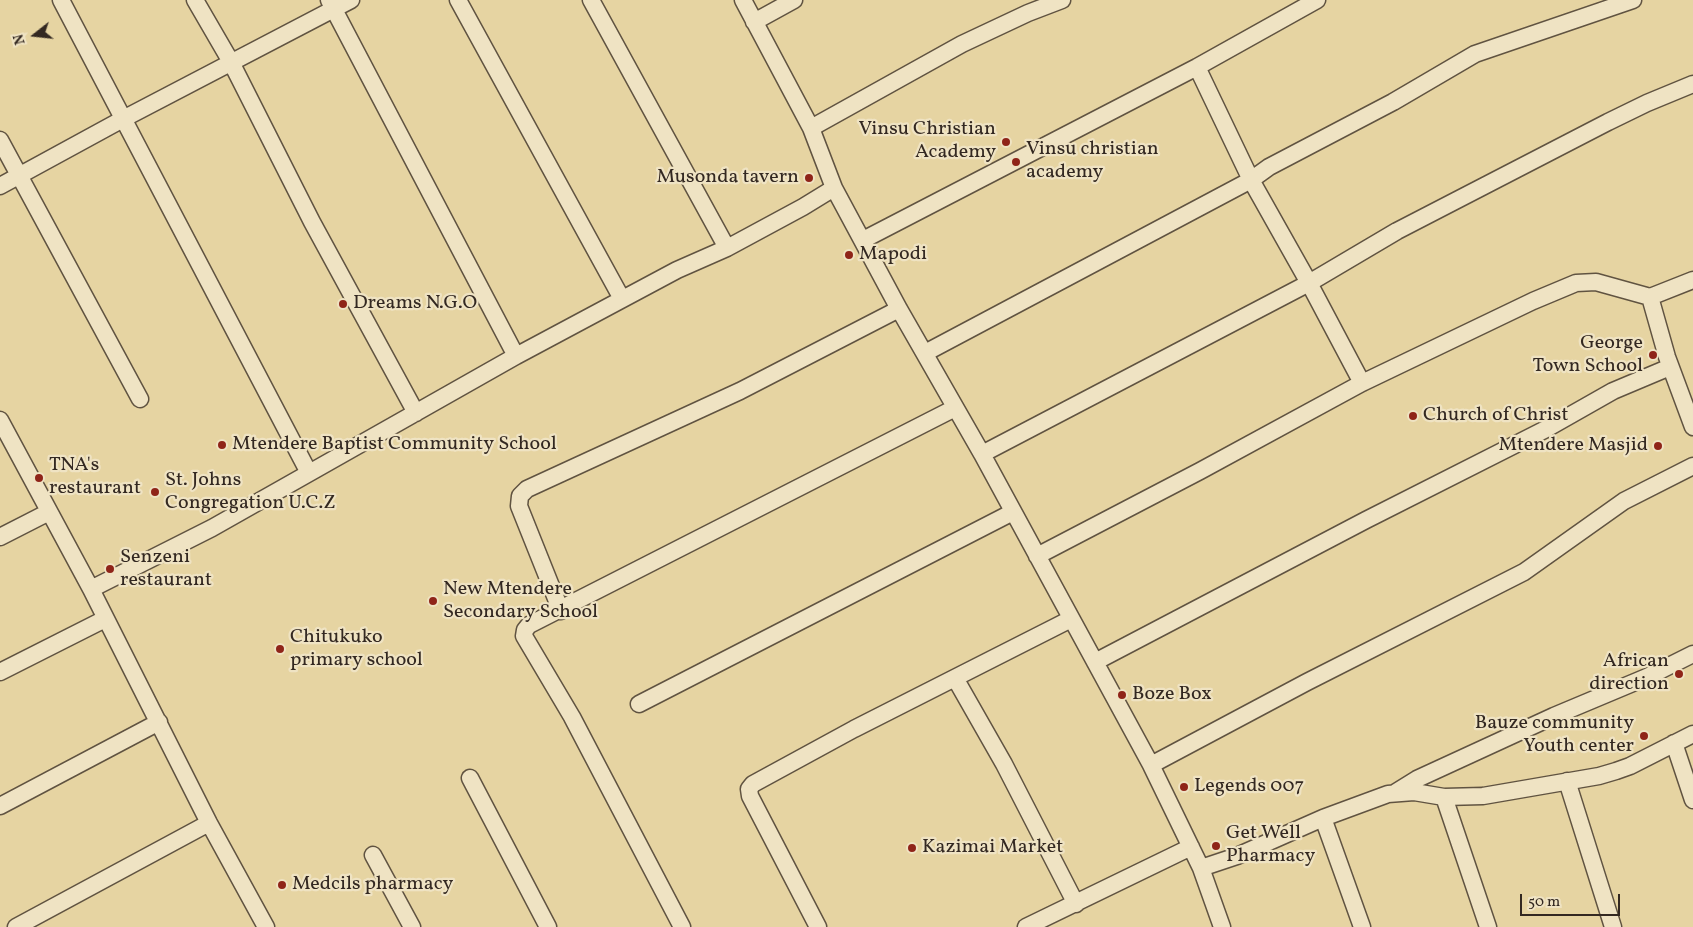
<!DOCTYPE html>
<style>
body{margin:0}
#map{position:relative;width:1693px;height:927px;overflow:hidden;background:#e6d4a2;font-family:Vollkorn,serif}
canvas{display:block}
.north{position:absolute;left:10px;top:10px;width:50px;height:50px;-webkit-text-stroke:4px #efe3c3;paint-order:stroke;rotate:254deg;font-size:14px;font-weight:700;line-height:20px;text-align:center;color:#332821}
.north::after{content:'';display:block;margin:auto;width:18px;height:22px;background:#332821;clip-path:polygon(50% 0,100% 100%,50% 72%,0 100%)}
.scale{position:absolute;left:1520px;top:894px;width:100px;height:22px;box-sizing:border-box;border:2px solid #332821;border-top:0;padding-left:6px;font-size:15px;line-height:18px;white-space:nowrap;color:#332821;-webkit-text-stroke:4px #efe3c3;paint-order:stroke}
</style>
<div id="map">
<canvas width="1693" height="927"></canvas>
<div class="north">N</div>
<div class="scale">50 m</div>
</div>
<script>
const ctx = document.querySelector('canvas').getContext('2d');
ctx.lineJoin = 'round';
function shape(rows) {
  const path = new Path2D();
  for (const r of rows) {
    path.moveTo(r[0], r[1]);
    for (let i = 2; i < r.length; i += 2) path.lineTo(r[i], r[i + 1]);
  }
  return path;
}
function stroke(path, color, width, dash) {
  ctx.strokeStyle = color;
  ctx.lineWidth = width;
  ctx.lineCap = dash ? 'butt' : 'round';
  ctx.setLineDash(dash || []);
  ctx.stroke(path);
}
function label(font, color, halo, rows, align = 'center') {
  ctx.font = font + ' Vollkorn,serif';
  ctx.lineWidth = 4.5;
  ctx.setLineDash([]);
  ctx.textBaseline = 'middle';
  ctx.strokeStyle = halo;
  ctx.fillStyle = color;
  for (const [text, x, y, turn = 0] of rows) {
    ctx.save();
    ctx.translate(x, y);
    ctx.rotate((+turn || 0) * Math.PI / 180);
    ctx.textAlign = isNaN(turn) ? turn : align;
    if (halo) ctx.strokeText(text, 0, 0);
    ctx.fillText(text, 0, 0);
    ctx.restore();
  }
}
const minor = shape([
 [61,0,309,473],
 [195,0,231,62,312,222,416,413],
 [329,0,516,356],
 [458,0,622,299],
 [591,0,727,248],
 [743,0,811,128,834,188],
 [754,22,794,0],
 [1197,67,1251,180,1309,283,1362,383],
 [811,128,962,44,1028,13,1062,0],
 [0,140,140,399],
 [0,186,123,119,351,0],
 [863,240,1197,67,1317,0],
 [1650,297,1693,280],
 [925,353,1251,180,1269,167,1393,102,1475,54,1633,0],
 [0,420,91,589,209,823,266,927],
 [982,454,1309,283,1397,231,1608,122,1647,103,1693,84],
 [0,537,49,512],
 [1037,556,1200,471,1362,383,1533,301,1576,283,1596,282,1650,297,1667,357,1693,427],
 [91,589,212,528,516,356,677,270,727,248,803,207,834,188,899,309,982,454,1151,765,1201,868,1222,927],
 [561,611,519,506,520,496,527,489,740,391,899,309],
 [1095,662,1366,520,1546,429,1613,391,1670,367],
 [0,672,105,619],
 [955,678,1004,764,1076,904],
 [639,704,1013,512],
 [1674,743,1693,800],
 [1151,765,1307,682,1524,572,1624,501,1693,466],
 [470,778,548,927],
 [1567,781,1613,927],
 [1396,792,1417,779,1554,716,1647,677,1693,654],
 [1444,797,1488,927],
 [0,806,159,722],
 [1323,818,1362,927],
 [373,855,412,927],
 [1201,868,1237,856,1323,818,1388,794,1414,792,1444,797,1483,796,1599,776,1616,771,1630,766,1693,734],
 [16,927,209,823],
 [682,927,572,717,524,636,525,630,529,625,955,408],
 [818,927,750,796,749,789,753,784,854,729,1071,619],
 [1026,927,1191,847]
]);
const markers = [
 [1006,142,5,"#8f2418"],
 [1016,162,5,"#8f2418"],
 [809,178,5,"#8f2418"],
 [849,255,5,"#8f2418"],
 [343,304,5,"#8f2418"],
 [1653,355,5,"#8f2418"],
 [1413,416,5,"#8f2418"],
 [222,445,5,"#8f2418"],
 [1658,446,5,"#8f2418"],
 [39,478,5,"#8f2418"],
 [155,492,5,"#8f2418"],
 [110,569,5,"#8f2418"],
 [433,601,5,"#8f2418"],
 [280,649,5,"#8f2418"],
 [1679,674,5,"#8f2418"],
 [1122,695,5,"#8f2418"],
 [1644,736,5,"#8f2418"],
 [1184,787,5,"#8f2418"],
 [1216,846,5,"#8f2418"],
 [912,848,5,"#8f2418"],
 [282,885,5,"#8f2418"]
];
const poiNames = [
 ["Vinsu Christian",996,130,"right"],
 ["Academy",996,153,"right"],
 ["Vinsu christian",1026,150],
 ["academy",1026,173],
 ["Musonda tavern",799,178,"right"],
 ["Mapodi",859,255],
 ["Dreams N.G.O",353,304],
 ["George",1643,344,"right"],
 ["Town School",1643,367,"right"],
 ["Church of Christ",1423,416],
 ["Mtendere Baptist Community School",232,445],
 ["Mtendere Masjid",1648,446,"right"],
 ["TNA's",49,466],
 ["restaurant",49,489],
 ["St. Johns",165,481],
 ["Congregation U.C.Z",165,504],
 ["Senzeni",120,558],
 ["restaurant",120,581],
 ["New Mtendere",443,590],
 ["Secondary School",443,613],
 ["Chitukuko",290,638],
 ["primary school",290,661],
 ["African",1669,662,"right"],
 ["direction",1669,685,"right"],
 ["Boze Box",1132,695],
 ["Bauze community",1634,724,"right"],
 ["Youth center",1634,747,"right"],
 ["Legends 007",1194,787],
 ["Get Well",1226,834],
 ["Pharmacy",1226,857],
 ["Kazimai Market",922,848],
 ["Medcils pharmacy",292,885]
];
stroke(minor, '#605341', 19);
stroke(minor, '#efe3c3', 16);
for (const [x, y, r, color] of markers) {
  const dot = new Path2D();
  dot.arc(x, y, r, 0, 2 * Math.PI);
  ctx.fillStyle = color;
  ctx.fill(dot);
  stroke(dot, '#efe3c3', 2);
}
label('20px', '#332821', '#efe3c3', poiNames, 'left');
</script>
